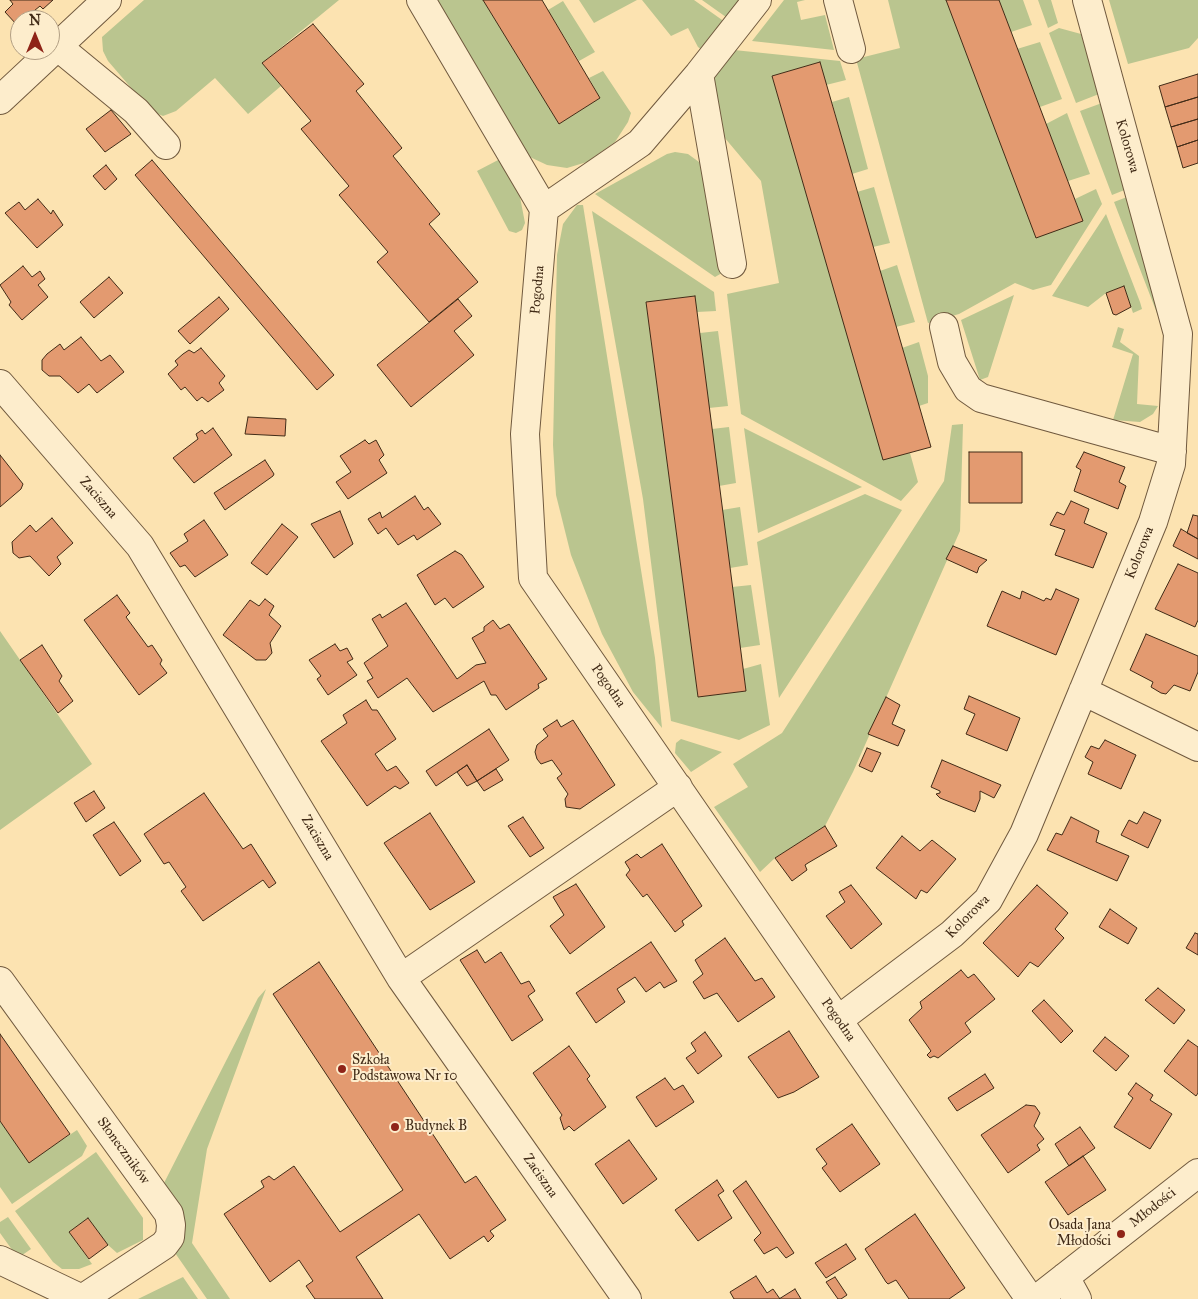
<!DOCTYPE html>
<meta charset="utf-8">
<style>
body{margin:0}
#map{position:relative;width:1198px;height:1299px;overflow:hidden;background:#fce3b1;font-family:"IM FELL Great Primer",serif}
canvas{display:block}
.north{position:absolute;left:10px;top:10px;width:50px;height:50px;box-sizing:border-box;background:#fdedcc;border:1px solid #b29f84;border-radius:50%;rotate:0deg;font-size:14px;font-weight:700;line-height:20px;text-align:center;color:#412b17}
.north::after{content:'';display:block;margin:auto;width:18px;height:22px;background:#8f2418;clip-path:polygon(50% 0,100% 100%,50% 72%,0 100%)}
</style>
<div id="map">
<canvas width="1198" height="1299"></canvas>
<div class="north">N</div>
</div>
<script>
const ctx = document.querySelector('canvas').getContext('2d');
ctx.lineJoin = 'round';
function paint(path, color) {
  ctx.fillStyle = color;
  ctx.fill(path, 'evenodd');
}
function shape(rows) {
  const path = new Path2D();
  for (const r of rows) {
    path.moveTo(r[0], r[1]);
    for (let i = 2; i < r.length; i += 2) path.lineTo(r[i], r[i + 1]);
  }
  return path;
}
function stroke(path, color, width, dash) {
  ctx.strokeStyle = color;
  ctx.lineWidth = width;
  ctx.lineCap = dash ? 'butt' : 'round';
  ctx.setLineDash(dash || []);
  ctx.stroke(path);
}
function label(font, color, halo, rows, align = 'center') {
  ctx.font = font + ' "IM FELL Great Primer",serif';
  ctx.lineWidth = 4;
  ctx.setLineDash([]);
  ctx.textBaseline = 'middle';
  ctx.strokeStyle = halo;
  ctx.fillStyle = color;
  for (const [text, x, y, turn = 0] of rows) {
    ctx.save();
    ctx.translate(x, y);
    ctx.rotate((+turn || 0) * Math.PI / 180);
    ctx.textAlign = isNaN(turn) ? turn : align;
    if (halo) ctx.strokeText(text, 0, 0);
    ctx.fillText(text, 0, 0);
    ctx.restore();
  }
}
const green = shape([
 [144,0,339,0,262,63,281,86,248,114,215,78,176,111,163,116,151,111,108,61,103,51,102,37],
 [433,0,483,0,559,124,600,98,589,78,603,71,631,113,628,122,615,142,587,162,567,168,547,165,530,157],
 [579,0,637,0,594,23],
 [642,0,694,0,732,27,710,56,698,47,688,28,671,36],
 [702,0,748,0,733,22],
 [784,0,805,0,797,2,801,20,825,15,834,50,752,41],
 [888,0,946,0,1036,237,1083,221,1075,199,1096,189,1102,204,1051,285,1033,290,1015,283,959,314,928,323,856,59,900,48],
 [999,0,1023,0,1032,25,1011,32],
 [1038,0,1051,0,1058,23,1048,28],
 [1109,0,1198,0,1198,38,1189,48,1128,64],
 [563,1,595,52,579,61,548,10],
 [1059,28,1081,34,1099,94,1076,103,1049,33],
 [1040,42,1062,99,1040,107,1017,49],
 [734,50,840,61,846,80,826,85,820,62,772,76,883,459,910,453,918,482,901,501,741,414,727,294,779,283,761,181,719,131,706,80],
 [849,97,868,169,852,174,832,102],
 [1102,103,1127,189,1112,195,1080,111],
 [1067,113,1090,174,1068,181,1046,124],
 [675,152,688,154,699,162,703,169,722,273,715,277,595,194,667,154],
 [500,159,520,197,525,223,522,230,516,233,509,231,477,171],
 [874,187,890,243,873,247,857,192],
 [1127,197,1160,321,1114,202],
 [577,205,583,205,655,658,662,728,633,692,602,634,571,555,556,495,553,445,557,255,563,224],
 [592,211,714,292,716,311,697,312,694,296,646,302,698,697,746,691,743,669,761,664,770,725,739,740,671,721,643,499],
 [1106,214,1140,302,1142,309,1133,313,1124,286,1106,293,1088,307,1052,296],
 [897,265,915,322,896,327,880,271],
 [1014,295,988,377,980,380,961,320],
 [1118,327,1124,329,1120,342,1139,356,1137,404,1158,406,1153,414,1140,422,1113,420,1133,354,1112,347],
 [718,331,728,406,709,408,700,333],
 [919,342,928,376,928,403,919,406,902,348],
 [963,424,960,531,853,772,825,826,775,858,760,872,714,807,748,787,733,764,782,733,944,481,952,425],
 [729,427,736,483,719,486,712,429],
 [744,428,862,487,758,533],
 [865,494,902,510,779,698,757,542],
 [740,507,748,565,730,568,722,510],
 [751,585,760,645,740,648,732,587],
 [0,631,92,764,0,830],
 [681,739,722,752,691,772,675,753,676,743],
 [266,989,207,1149,192,1243,230,1299,207,1299,173,1250,170,1200,164,1183,258,998],
 [0,1121,29,1162,77,1130,87,1146,82,1156,12,1204,0,1187],
 [96,1152,143,1218,143,1240,117,1253,108,1245,88,1218,69,1232,92,1264,79,1269,62,1269,53,1262,15,1211],
 [8,1217,31,1249,18,1258,0,1233,0,1222],
 [183,1277,198,1299,138,1299]
]);
const building = shape([
 [10,0,53,0,43,9,40,6,23,20,20,20,17,25,5,12,13,4,10,0],
 [483,0,542,0,600,98,559,124,483,0],
 [946,0,999,0,1083,221,1036,238,946,0],
 [313,24,364,84,356,91,402,148,393,156,440,214,429,224,478,282,429,322,377,262,388,252,339,195,349,186,301,129,311,121,262,63,313,24],
 [820,62,931,447,883,460,772,76,820,62],
 [1198,74,1198,97,1165,107,1159,86,1198,74],
 [1198,97,1198,119,1171,127,1165,107,1198,97],
 [111,110,131,134,105,152,86,129,111,110],
 [1198,119,1198,140,1177,147,1171,127,1198,119],
 [1198,140,1198,163,1183,168,1177,147,1198,140],
 [152,160,334,375,317,390,135,175,152,160],
 [106,165,117,179,105,190,93,176,106,165],
 [38,199,51,214,53,210,63,225,37,248,5,213,19,202,25,210,38,199],
 [23,266,32,277,40,271,45,279,38,285,48,297,22,320,9,305,11,302,0,285,23,266],
 [109,277,123,293,94,318,80,302,109,277],
 [1124,286,1131,307,1116,315,1113,314,1106,293,1124,286],
 [695,296,746,691,698,697,646,302,695,296],
 [219,297,229,309,190,344,178,331,219,297],
 [458,299,472,316,454,331,474,355,411,407,377,365,458,299],
 [81,337,101,361,110,355,124,372,97,393,89,384,78,393,60,376,49,376,42,370,42,360,47,354,60,344,64,350,81,337],
 [201,348,225,376,219,383,224,390,208,402,202,397,197,401,185,387,181,390,168,374,178,365,175,361,183,354,189,350,194,353,201,348],
 [248,417,286,419,285,436,245,434,248,417],
 [213,428,232,455,194,483,173,458,198,439,196,434,202,430,205,434,213,428],
 [365,440,369,444,376,440,384,455,379,460,387,473,348,499,336,482,351,472,340,456,365,440],
 [969,452,1022,452,1022,503,969,503,969,452],
 [1084,452,1125,467,1119,482,1126,486,1118,509,1074,491,1081,470,1076,467,1084,452],
 [0,455,23,484,21,489,0,507,0,455],
 [265,460,274,474,273,476,225,510,214,493,265,460],
 [415,496,424,510,428,507,441,524,417,540,414,535,398,545,386,528,378,534,368,519,380,512,382,518,415,496],
 [1071,501,1089,509,1084,523,1107,533,1093,568,1055,555,1065,530,1050,525,1057,512,1064,515,1071,501],
 [340,511,353,544,334,558,311,524,340,511],
 [1193,515,1198,516,1198,539,1187,533,1193,515],
 [52,518,73,543,57,557,61,564,49,576,30,556,19,558,13,553,12,542,30,525,36,532,52,518],
 [204,520,228,555,195,577,185,565,180,567,170,553,188,541,184,534,204,520],
 [282,524,298,537,267,575,251,563,282,524],
 [1181,529,1198,539,1198,559,1173,546,1181,529],
 [953,546,987,560,979,567,977,573,946,559,953,546],
 [455,551,462,555,484,587,453,608,445,598,435,605,417,575,455,551],
 [1178,564,1198,573,1198,620,1195,627,1155,609,1178,564],
 [1056,589,1079,599,1056,655,987,626,1002,591,1020,599,1022,591,1044,601,1046,598,1051,600,1056,589],
 [117,595,130,613,126,617,148,647,152,645,162,660,160,664,167,673,139,695,84,620,117,595],
 [265,599,274,606,269,615,281,626,270,643,272,653,266,660,256,660,223,635,250,600,259,606,265,599],
 [406,603,457,679,476,665,486,663,472,638,484,631,484,627,493,620,500,629,509,624,547,679,538,684,539,688,506,710,496,695,491,695,484,681,433,712,407,678,378,698,367,681,373,678,364,663,388,646,372,619,380,614,382,618,406,603],
 [1146,634,1198,656,1198,672,1190,691,1174,685,1166,694,1161,693,1151,687,1153,682,1130,670,1146,634],
 [335,644,340,651,347,648,353,659,347,662,357,675,328,695,317,679,321,676,309,660,335,644],
 [42,645,62,676,59,681,73,701,58,713,20,660,42,645],
 [969,696,1020,718,1007,751,966,734,975,714,964,709,969,696],
 [886,697,900,705,892,724,905,730,898,746,868,734,886,697],
 [366,700,372,710,377,710,396,739,375,754,387,771,396,766,409,783,400,789,395,786,367,806,321,741,347,723,343,715,366,700],
 [557,720,561,727,573,720,615,785,580,809,566,807,565,799,568,794,557,778,562,774,552,760,541,764,537,759,535,752,537,745,548,736,543,729,557,720],
 [489,729,509,760,477,781,467,765,436,786,426,771,489,729],
 [1105,740,1136,755,1121,789,1088,774,1093,762,1085,757,1091,746,1099,749,1105,740],
 [867,748,881,753,872,772,859,766,867,748],
 [942,760,1001,785,994,798,980,791,980,799,975,812,940,798,936,794,940,793,940,791,931,787,942,760],
 [467,765,477,781,467,786,457,772,467,765],
 [496,769,503,780,484,791,477,781,496,769],
 [94,791,105,808,86,822,74,803,94,791],
 [204,793,243,849,251,844,276,883,269,888,263,880,203,921,181,891,186,887,169,862,164,864,144,834,204,793],
 [1144,812,1161,820,1148,848,1121,835,1129,820,1137,824,1144,812],
 [430,813,475,882,430,910,384,843,430,813],
 [523,817,544,848,530,857,508,826,523,817],
 [1071,817,1099,831,1096,842,1129,856,1117,881,1047,850,1056,833,1062,835,1071,817],
 [114,822,141,861,120,876,93,835,114,822],
 [825,826,837,846,808,863,805,865,807,870,792,881,775,858,825,826],
 [902,836,920,851,932,840,956,859,927,893,921,890,916,899,876,868,902,836],
 [662,844,702,906,682,921,684,925,675,932,647,894,643,897,626,875,630,870,625,862,637,854,641,858,662,844],
 [576,884,605,927,570,954,550,926,564,915,553,897,576,884],
 [851,885,882,924,851,949,826,916,845,902,839,892,851,885],
 [1037,885,1068,913,1055,929,1064,938,1038,967,1030,962,1018,977,983,943,1037,885],
 [1110,909,1137,928,1128,944,1099,927,1110,909],
 [1195,933,1198,934,1198,955,1186,948,1195,933],
 [725,938,755,981,762,978,775,997,738,1022,717,993,704,999,693,982,703,974,695,960,725,938],
 [651,942,677,981,664,988,660,982,646,992,635,977,617,989,625,1002,596,1023,576,993,651,942],
 [477,950,485,963,501,952,521,984,529,981,535,991,528,996,543,1020,512,1041,460,960,477,950],
 [319,962,465,1183,476,1176,506,1220,490,1231,494,1236,488,1242,484,1236,450,1259,419,1214,356,1257,383,1299,315,1299,306,1286,313,1281,299,1260,270,1282,224,1214,264,1187,261,1181,269,1176,274,1180,294,1166,340,1232,403,1190,273,994,319,962],
 [961,970,968,978,974,974,995,999,965,1023,971,1032,938,1058,934,1056,930,1058,927,1055,931,1051,909,1020,922,1008,920,1002,961,970],
 [1158,988,1185,1010,1174,1024,1145,1000,1158,988],
 [1044,1000,1073,1031,1061,1043,1032,1011,1044,1000],
 [789,1031,819,1077,794,1092,778,1098,748,1057,789,1031],
 [705,1032,722,1056,698,1074,686,1058,696,1051,691,1043,705,1032],
 [0,1034,70,1134,29,1163,0,1121,0,1034],
 [1105,1037,1129,1056,1116,1071,1093,1051,1105,1037],
 [1188,1040,1198,1047,1198,1093,1196,1096,1164,1071,1188,1040],
 [569,1046,590,1076,587,1079,606,1107,574,1131,569,1126,564,1130,560,1118,562,1115,533,1073,569,1046],
 [985,1074,994,1088,957,1111,948,1098,985,1074],
 [665,1078,674,1090,683,1085,694,1102,656,1127,636,1097,665,1078],
 [1136,1083,1153,1095,1150,1100,1172,1114,1150,1149,1114,1127,1133,1098,1128,1094,1136,1083],
 [1026,1105,1035,1106,1040,1113,1034,1126,1044,1139,1037,1145,1040,1150,1008,1173,981,1135,1026,1105],
 [852,1124,880,1164,840,1192,822,1168,827,1164,816,1149,852,1124],
 [1080,1127,1095,1148,1069,1166,1055,1144,1080,1127],
 [629,1140,657,1179,623,1204,595,1164,629,1140],
 [1083,1156,1106,1190,1068,1215,1045,1182,1083,1156],
 [717,1180,724,1191,718,1195,732,1218,698,1241,675,1210,717,1180],
 [746,1181,794,1253,786,1258,777,1247,764,1254,754,1240,761,1233,733,1191,746,1181],
 [915,1214,965,1288,949,1299,909,1299,896,1280,888,1284,886,1282,865,1249,915,1214],
 [88,1218,108,1245,89,1259,69,1232,88,1218],
 [846,1244,856,1259,826,1278,815,1263,846,1244],
 [756,1276,767,1293,773,1289,780,1299,734,1299,730,1292,756,1276],
 [835,1277,847,1295,841,1299,838,1299,826,1282,835,1277],
 [795,1289,801,1299,779,1299,795,1289]
]);
const minor = shape([
 [421,0,544,209,525,434,533,578,1030,1299],
 [838,0,851,49],
 [57,46,136,111,166,145],
 [699,74,732,264],
 [0,100,107,0],
 [544,209,640,143,699,74,757,0],
 [944,327,952,362,968,389,981,398,1172,451],
 [0,384,140,546,401,978,627,1299],
 [1083,691,1198,747],
 [401,978,678,787],
 [0,981,169,1214,171,1225,170,1237,164,1245,82,1299],
 [838,1020,952,934,988,900,1024,834,1153,522,1171,464,1178,334,1087,0],
 [0,1260,82,1299],
 [1065,1277,1077,1299],
 [1037,1299,1198,1173]
]);
const markers = [
 [342,1069,5,"#8f2418"],
 [395,1127,5,"#8f2418"],
 [1121,1234,5,"#8f2418"]
];
const streetNames = [
 ["Kolorowa",1127,146,74],
 ["Pogodna",538,290,-85],
 ["Zaciszna",98,498,49],
 ["Kolorowa",1140,553,-68],
 ["Pogodna",608,686,55],
 ["Zaciszna",317,838,59],
 ["Kolorowa",968,917,-45],
 ["Pogodna",838,1020,55],
 ["Słoneczników",123,1151,54],
 ["Zaciszna",540,1176,55],
 ["Młodości",1153,1208,-38]
];
const poiNames = [
 ["Szkoła",352,1061],
 ["Podstawowa Nr 10",352,1077],
 ["Budynek B",405,1127],
 ["Osada Jana",1111,1226,"right"],
 ["Młodości",1111,1242,"right"]
];
paint(green, '#bac58f');
paint(building, '#e39a70');
stroke(building, '#412b17', 1);
stroke(minor, '#70593e', 30);
stroke(minor, '#fdedcc', 28);
for (const [x, y, r, color] of markers) {
  const dot = new Path2D();
  dot.arc(x, y, r, 0, 2 * Math.PI);
  ctx.fillStyle = color;
  ctx.fill(dot);
  stroke(dot, '#fdedcc', 2);
}
label('14px', '#412b17', '#fdedcc', streetNames);
label('14px', '#412b17', '#fdedcc', poiNames, 'left');
</script>
